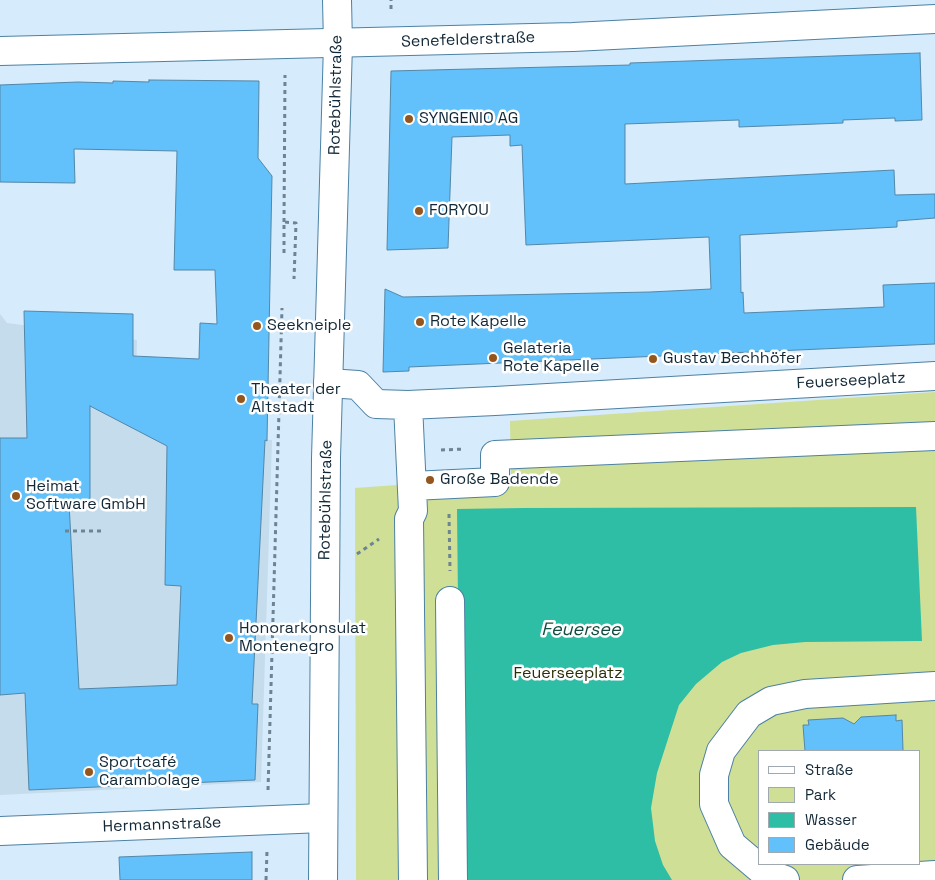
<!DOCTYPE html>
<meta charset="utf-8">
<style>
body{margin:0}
#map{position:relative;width:935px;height:880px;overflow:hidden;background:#d6ebfb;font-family:"Space Grotesk",sans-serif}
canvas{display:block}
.legend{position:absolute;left:758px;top:750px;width:162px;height:115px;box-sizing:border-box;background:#fff;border:1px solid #a0a9af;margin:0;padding:6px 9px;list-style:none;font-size:15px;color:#122837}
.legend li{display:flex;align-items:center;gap:10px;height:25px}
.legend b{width:25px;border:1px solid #a0a9af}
</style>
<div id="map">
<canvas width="935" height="880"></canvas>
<ul class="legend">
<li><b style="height:6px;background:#fff"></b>Straße</li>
<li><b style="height:14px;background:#cfdf95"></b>Park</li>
<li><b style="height:14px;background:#2ebda5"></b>Wasser</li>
<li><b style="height:14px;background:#62c0fa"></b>Gebäude</li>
</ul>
</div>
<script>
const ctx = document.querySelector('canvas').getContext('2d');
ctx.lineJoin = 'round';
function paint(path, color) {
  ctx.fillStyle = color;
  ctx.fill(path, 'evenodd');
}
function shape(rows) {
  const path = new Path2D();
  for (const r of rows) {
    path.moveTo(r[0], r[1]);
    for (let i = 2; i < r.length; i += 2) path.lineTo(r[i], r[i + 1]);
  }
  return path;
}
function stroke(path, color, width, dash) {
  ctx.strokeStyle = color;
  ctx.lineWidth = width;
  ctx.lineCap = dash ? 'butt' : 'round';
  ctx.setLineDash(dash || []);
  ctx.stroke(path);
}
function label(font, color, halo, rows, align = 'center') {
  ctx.font = font + ' "Space Grotesk",sans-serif';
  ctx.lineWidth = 5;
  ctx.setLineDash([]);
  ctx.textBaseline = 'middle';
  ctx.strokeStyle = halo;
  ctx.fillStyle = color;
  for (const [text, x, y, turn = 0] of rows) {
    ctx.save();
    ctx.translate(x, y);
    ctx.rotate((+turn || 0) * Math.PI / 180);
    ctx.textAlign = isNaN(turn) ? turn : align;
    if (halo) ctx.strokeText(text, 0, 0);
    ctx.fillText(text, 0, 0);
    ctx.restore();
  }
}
const built = shape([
 [0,314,7,323,137,340,135,421,166,436,272,440,261,782,0,795]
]);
const green = shape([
 [935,392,935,880,356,880,355,488,511,477,510,421],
 [759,751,919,751,919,864,759,864]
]);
const water = shape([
 [916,507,922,641,805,642,773,645,741,653,722,662,696,684,679,705,657,773,651,808,655,841,663,865,672,880,461,880,457,509,524,508]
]);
const building = shape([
 [920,53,922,120,895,121,895,118,843,120,843,123,739,127,739,120,625,124,625,184,894,170,895,195,935,194,935,218,897,221,897,227,740,235,741,293,743,292,744,313,884,307,883,285,935,283,935,344,409,367,409,371,383,372,385,289,403,297,650,292,711,289,709,237,526,245,522,145,510,146,510,135,452,137,448,248,387,250,391,71,630,65,630,63,920,53],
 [149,80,259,81,258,158,272,176,267,441,265,440,252,704,258,704,255,780,29,790,25,693,0,695,0,438,27,438,24,311,133,314,133,356,199,359,200,323,217,324,215,270,174,270,177,151,74,149,75,183,0,182,0,85,78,82,113,83,113,81,149,82,149,80],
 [90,406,167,446,165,585,181,586,177,685,79,689,69,503,90,503,90,406],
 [896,715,896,721,902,720,903,750,904,751,805,751,803,725,809,725,808,720,843,718,854,724,861,717,896,715],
 [252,852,252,880,120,880,119,857,252,852]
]);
const path = shape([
 [391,9,391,0],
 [284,222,285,75],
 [284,253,284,222,296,223,294,279],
 [441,450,465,449],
 [449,514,450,571],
 [65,531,104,531],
 [357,554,379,539],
 [268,790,282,308],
 [266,880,267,851]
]);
const street = shape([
 [0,51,573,37,935,19],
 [328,383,358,385,376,404,408,405,495,401,935,376],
 [408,405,413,511,409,519,413,880],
 [412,486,495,482,495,455,935,436],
 [450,601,453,880],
 [0,831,323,818],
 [785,880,765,873,732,845,714,804,714,775,721,751,749,714,771,701,805,694,935,686],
 [857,880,935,875]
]);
const secondary = shape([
 [323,880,326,458,338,44,337,0]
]);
const markers = [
 [409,119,5,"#95561d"],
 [419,211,5,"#95561d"],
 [420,322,5,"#95561d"],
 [257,326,5,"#95561d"],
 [493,358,5,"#95561d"],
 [653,359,5,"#95561d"],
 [241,399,5,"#95561d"],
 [430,480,5,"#95561d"],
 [16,496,5,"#95561d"],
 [229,638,5,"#95561d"],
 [89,772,5,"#95561d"]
];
const streetNames = [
 ["Senefelderstraße",468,40,-2],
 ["Rotebühlstraße",336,95,-89],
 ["Feuerseeplatz",851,381,-3],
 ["Rotebühlstraße",326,500,-89],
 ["Hermannstraße",162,825,-2]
];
const poiNames = [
 ["SYNGENIO AG",419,119],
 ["FORYOU",429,211],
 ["Rote Kapelle",430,322],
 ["Seekneiple",267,326],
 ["Gelateria",503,349],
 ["Rote Kapelle",503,367],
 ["Gustav Bechhöfer",663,359],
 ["Theater der",251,390],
 ["Altstadt",251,408],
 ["Große Badende",440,480],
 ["Heimat",26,487],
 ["Software GmbH",26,505],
 ["Honorarkonsulat",239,629],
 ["Montenegro",239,647],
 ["Sportcafé",99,763],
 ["Carambolage",99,781]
];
const parkNames = [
 ["Feuerseeplatz",568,674]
];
const waterNames = [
 ["Feuersee",581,630]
];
paint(built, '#c5dced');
paint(green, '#cfdf95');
paint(water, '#2ebda5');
paint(building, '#62c0fa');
stroke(building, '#5287a9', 1);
stroke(street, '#4c81a3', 30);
stroke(secondary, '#4c81a3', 30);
stroke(path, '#6e8493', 3, [4, 4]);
stroke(street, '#fff', 28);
stroke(secondary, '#fff', 28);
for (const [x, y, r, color] of markers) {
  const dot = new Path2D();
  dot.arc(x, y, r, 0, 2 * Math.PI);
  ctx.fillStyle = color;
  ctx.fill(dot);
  stroke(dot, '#fff', 2);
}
label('16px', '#122837', '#fff', streetNames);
label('16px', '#122837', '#fff', poiNames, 'left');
label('16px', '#293007', '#fff', parkNames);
label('italic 18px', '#124c41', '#fff', waterNames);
</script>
